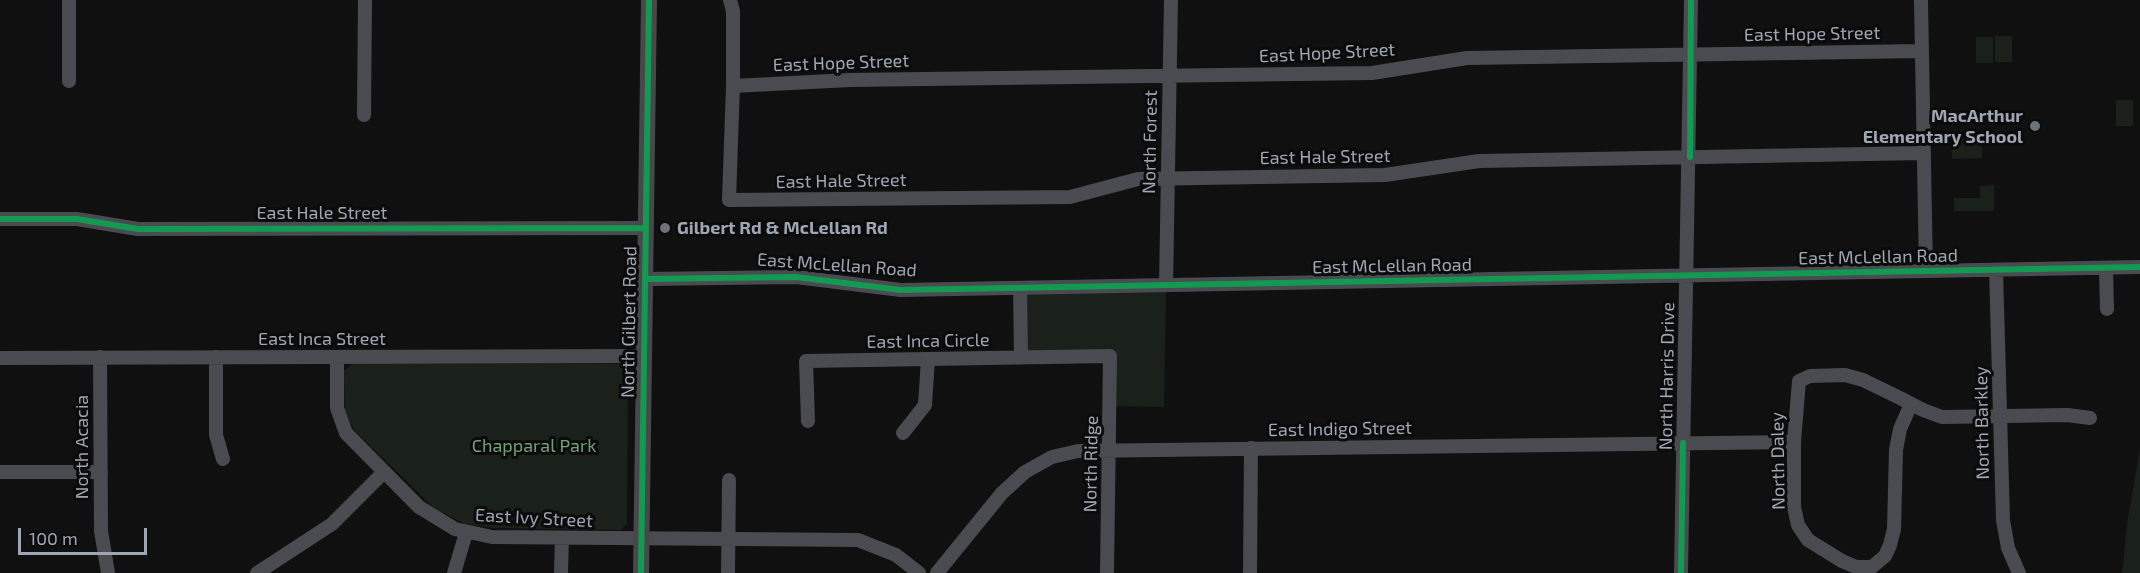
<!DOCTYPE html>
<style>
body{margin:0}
#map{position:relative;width:2140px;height:573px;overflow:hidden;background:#101010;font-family:"Exo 2",sans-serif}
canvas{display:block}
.scale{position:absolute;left:18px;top:528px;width:129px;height:27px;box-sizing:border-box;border:3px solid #9fa6b3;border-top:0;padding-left:8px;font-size:18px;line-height:21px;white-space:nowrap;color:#9fa6b3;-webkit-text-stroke:4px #0b0b0c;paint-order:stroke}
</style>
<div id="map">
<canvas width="2140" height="573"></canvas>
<div class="scale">100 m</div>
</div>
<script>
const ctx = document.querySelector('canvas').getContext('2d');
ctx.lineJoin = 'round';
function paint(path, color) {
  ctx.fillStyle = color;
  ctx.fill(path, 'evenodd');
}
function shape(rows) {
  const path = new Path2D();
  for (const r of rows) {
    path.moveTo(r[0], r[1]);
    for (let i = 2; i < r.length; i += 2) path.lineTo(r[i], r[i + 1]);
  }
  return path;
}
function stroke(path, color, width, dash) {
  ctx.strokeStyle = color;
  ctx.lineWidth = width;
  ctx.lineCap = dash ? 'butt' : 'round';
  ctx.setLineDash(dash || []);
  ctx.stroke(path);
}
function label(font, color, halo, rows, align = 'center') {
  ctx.font = font + ' "Exo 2",sans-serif';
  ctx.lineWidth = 6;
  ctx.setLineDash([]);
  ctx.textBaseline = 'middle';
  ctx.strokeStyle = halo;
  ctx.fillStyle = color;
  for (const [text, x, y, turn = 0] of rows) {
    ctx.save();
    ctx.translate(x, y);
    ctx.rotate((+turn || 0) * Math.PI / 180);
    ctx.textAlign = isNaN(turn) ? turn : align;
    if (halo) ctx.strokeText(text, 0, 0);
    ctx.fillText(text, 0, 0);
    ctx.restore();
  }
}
const green = shape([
 [1995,36,2012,36,2012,62,1995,62],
 [1976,37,1993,37,1993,63,1976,63],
 [2116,100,2133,100,2133,126,2116,126],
 [1982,137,1982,158,1952,159,1951,138],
 [1994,185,1994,211,1954,211,1954,198,1980,198,1980,186],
 [1166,285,1164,407,1110,406,1110,356,1021,357,1020,288],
 [352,364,623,364,628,371,627,523,621,530,494,528,465,524,434,508,356,432,350,422,345,411,344,371],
 [2140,449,2140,573,2122,573,2128,518]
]);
const minor = shape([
 [730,0,733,11,733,86,729,200,1070,197,1138,179,1385,175,1479,161,1923,153],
 [1921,0,1926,271],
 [69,81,69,0],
 [733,86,850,80,1372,73,1467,58,1922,51],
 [364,115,365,0],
 [0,219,77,219,138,229,646,228],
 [2106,268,2107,309],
 [1996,270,2003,520,2008,548,2019,573],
 [645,279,796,277,901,290,2140,267],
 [1166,285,1171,0],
 [1020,288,1021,357],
 [100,357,101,531,108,573],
 [216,357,216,435,223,459],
 [337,357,337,408,346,433,419,507,455,529,492,537,858,540,896,555,919,573],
 [0,358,644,356],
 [1911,404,1900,429,1896,450,1894,529,1890,545,1885,556,1872,567,1856,567,1842,561,1808,540,1798,525,1794,507,1794,442,1799,381,1810,376,1845,375,1863,380,1900,398,1923,410,1942,417,2067,415,2090,418],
 [808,421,806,361,1110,356,1107,573],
 [903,433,925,405,928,359],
 [0,472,101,472],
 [257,573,332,524,384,472],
 [454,573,466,533],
 [561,573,562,538],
 [728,573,729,480],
 [937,573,1002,493,1025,472,1052,457,1078,451,1794,442],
 [1250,573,1251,448],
 [1681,573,1691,0]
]);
const major = shape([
 [641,573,649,0]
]);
const cycleway = shape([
 [1690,157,1691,0],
 [0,219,77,219,138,229,646,228],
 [645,279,796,277,901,290,2140,267],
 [641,573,649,0],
 [1681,573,1683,443]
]);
const markers = [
 [2035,126,6,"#6d727a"],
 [665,228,6,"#6d727a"]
];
const streetNames = [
 ["East Hope Street",1812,34,-1],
 ["East Hope Street",1327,53,-3],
 ["East Hope Street",841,63,-2],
 ["North Forest",1150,142,-89],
 ["East Hale Street",1325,157,-1],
 ["East Hale Street",841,181,-1],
 ["East Hale Street",322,213],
 ["East McLellan Road",1878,257,-1],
 ["East McLellan Road",837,265,4],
 ["East McLellan Road",1392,266,-1],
 ["North Gilbert Road",629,322,-89],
 ["East Inca Street",322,339],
 ["East Inca Circle",928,341,-1],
 ["North Harris Drive",1667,376,-89],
 ["North Barkley",1982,423,-91],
 ["East Indigo Street",1340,429,-1],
 ["North Acacia",82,447,-90],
 ["North Daley",1778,461,-91],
 ["North Ridge",1091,464,-89],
 ["East Ivy Street",534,518,3]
];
const poiNames = [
 ["MacArthur",2023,116],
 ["Elementary School",2023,137],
 ["Gilbert Rd & McLellan Rd",677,228,"left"]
];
const parkNames = [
 ["Chapparal Park",534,446]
];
paint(green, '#1a211a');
stroke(minor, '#4a4b50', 14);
stroke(major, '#47484b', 16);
stroke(cycleway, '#139951', 6);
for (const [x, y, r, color] of markers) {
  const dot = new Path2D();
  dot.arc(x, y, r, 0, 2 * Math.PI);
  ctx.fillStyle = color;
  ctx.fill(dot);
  stroke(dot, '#0b0b0c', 2);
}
label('18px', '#9fa6b3', '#0b0b0c', streetNames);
label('bold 18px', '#9fa6b3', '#0b0b0c', poiNames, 'right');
label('18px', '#74a075', '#0b0b0c', parkNames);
</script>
